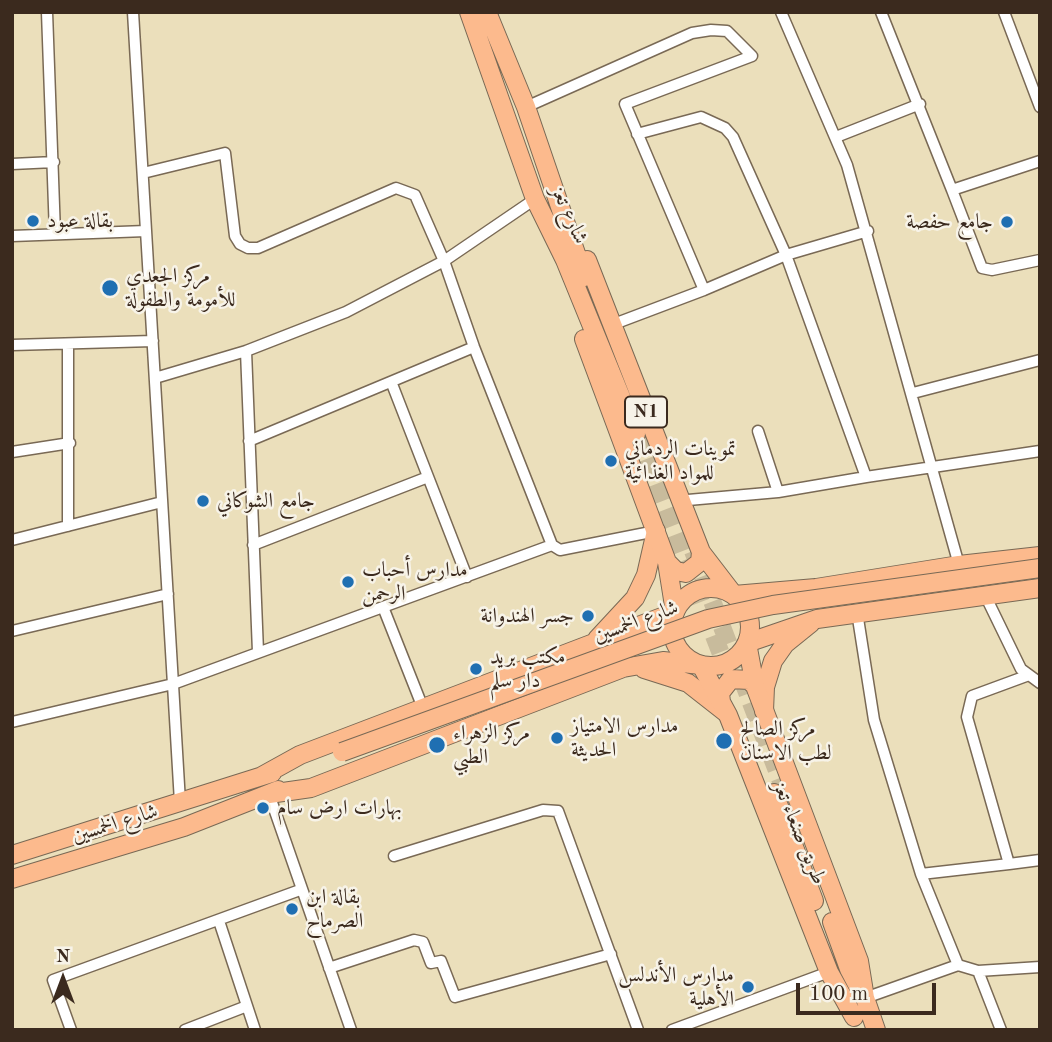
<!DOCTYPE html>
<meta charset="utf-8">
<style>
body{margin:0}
#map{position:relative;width:1052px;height:1042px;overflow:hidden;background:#ebdfbb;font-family:"Old Standard TT",serif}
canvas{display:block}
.frame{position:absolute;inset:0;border:14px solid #3b2a1e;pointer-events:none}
.north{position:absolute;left:28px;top:944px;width:70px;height:70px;-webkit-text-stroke:5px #f7f3e8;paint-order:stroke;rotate:0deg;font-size:19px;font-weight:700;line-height:28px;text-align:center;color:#3b2a1e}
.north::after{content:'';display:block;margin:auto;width:24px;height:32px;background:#3b2a1e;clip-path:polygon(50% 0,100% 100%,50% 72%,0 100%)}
.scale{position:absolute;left:796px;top:983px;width:140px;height:32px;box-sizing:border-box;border:4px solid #3b2a1e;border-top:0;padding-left:9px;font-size:21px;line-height:24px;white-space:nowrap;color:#3b2a1e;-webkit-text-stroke:5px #f7f3e8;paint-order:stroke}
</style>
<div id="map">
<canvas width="1052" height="1042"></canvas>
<div class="frame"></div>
<div class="north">N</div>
<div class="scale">100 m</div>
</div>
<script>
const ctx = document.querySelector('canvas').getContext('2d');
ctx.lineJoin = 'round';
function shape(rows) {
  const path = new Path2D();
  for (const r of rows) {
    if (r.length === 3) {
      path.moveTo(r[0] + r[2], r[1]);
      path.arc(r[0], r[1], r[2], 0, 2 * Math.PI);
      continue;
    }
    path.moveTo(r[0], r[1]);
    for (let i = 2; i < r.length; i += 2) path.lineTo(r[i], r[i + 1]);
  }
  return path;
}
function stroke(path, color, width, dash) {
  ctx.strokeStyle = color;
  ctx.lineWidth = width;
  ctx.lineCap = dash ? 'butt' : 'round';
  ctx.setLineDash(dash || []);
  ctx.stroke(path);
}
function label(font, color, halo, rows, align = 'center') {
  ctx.font = font + ' "Old Standard TT",Amiri,serif';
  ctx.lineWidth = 5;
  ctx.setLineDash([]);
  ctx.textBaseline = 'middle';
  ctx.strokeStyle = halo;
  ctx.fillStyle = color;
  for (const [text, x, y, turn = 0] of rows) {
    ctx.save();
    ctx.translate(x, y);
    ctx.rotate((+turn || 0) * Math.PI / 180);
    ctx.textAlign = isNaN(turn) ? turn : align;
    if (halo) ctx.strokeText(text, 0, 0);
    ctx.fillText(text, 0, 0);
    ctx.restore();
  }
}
const trunkTunnel = shape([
 [636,434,723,659],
 [693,551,784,789]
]);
const minor = shape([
 [47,12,55,234],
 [133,12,180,802],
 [781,12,847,165,959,565],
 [881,12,952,190,1040,161],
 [1004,12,1040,107],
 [526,107,692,33,711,30,727,31,752,56,625,104,704,290],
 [637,134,701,117,725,128,733,137,786,255,866,477,778,492,758,431],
 [836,137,920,104],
 [12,164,54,162],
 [143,173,225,153,235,236,240,244,248,248,258,248,396,188,415,195,444,261,474,347,552,545,560,550,656,531],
 [952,190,982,268,992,270,1040,260],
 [12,236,146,231],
 [614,324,704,290,786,255,868,231],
 [12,345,153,341],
 [246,351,258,652],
 [155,378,246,351,346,312,444,261,535,199],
 [392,384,467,577],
 [913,393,1040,360],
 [249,441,474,347],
 [12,452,70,443],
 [866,477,1040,451],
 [682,503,688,500,778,492],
 [68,526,68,344],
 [12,540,162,502],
 [253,545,428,477],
 [985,595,1021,669,1040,683],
 [383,607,423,708],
 [857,612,874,720,921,874],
 [12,631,168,594],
 [1029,675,972,696,967,717,1009,864,1040,860],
 [12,722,173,684,552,545],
 [269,794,351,1030],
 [394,856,543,810,558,811,638,1030],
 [219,921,255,1030],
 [958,965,921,874,1009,864],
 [329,968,414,940,423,942,431,963,441,961,455,997,611,954],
 [978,971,1001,1030],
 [865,998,958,965,978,971,1040,967],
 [71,1030,53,980,300,890],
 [185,1030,247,1006],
 [672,1030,829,972]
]);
const primary = shape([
 [734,595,816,588,959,565,1040,556],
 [597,639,635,598,646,575,656,531],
 [747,643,817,619,1040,588],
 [644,669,688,683,725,712],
 [764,711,765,687,773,661,785,644,811,623],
 [262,776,300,755,675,612],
 [269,794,311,788,623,668,663,661,701,665],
 [12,855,272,773],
 [12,879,184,827,278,790]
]);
const trunk = shape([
 [469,12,535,199,565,260,636,434],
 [487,12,526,107,584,277],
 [587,260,701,552,734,595],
 [584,339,667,562,675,612],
 [667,562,676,571,686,573,700,562,701,552],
 [711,627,39],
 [747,643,755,686,859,961,865,998,876,1030],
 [701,665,728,715,829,972,854,1017],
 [721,702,720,693,731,679,749,680,755,686],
 [774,793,814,901],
 [832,922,849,969,858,986]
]);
const primaryBridge = shape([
 [342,752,708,619,773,605,1040,568]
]);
const markers = [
 [33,221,7,"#1f6fb2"],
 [1007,222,7,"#1f6fb2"],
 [110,288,9,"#1f6fb2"],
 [611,461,7,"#1f6fb2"],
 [203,501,7,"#1f6fb2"],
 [348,582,7,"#1f6fb2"],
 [588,616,7,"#1f6fb2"],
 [476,669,7,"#1f6fb2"],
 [557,738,7,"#1f6fb2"],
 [724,741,9,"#1f6fb2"],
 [437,745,9,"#1f6fb2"],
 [263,808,7,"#1f6fb2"],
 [292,909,7,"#1f6fb2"],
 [748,987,7,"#1f6fb2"]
];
const shields = [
 [646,412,42]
];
const shieldNames = [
 ["N1",646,412]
];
const streetNames = [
 ["شارع تعز",569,215,66],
 ["شارع الخمسين",636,622,-20],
 ["شارع الخمسين",115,824,-17],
 ["طريق صنعاء تعز",799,833,68]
];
const poiNames = [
 ["بقالة عبود",47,221],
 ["جامع حفصة",993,222,"right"],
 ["مركز الجعدي",126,276],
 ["للأمومة والطفولة",126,300],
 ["تموينات الردماني",625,449],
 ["للمواد الغذائية",625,473],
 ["جامع الشوكاني",217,501],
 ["مدارس أحباب",362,570],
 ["الرحمن",362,594],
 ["جسر الهندوانة",574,616,"right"],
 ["مكتب بريد",490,657],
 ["دار سلم",490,681],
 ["مدارس الامتياز",571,726],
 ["الحديثة",571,750],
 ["مركز الصالح",740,729],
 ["لطب الاسنان",740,753],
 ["مركز الزهراء",453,733],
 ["الطبي",453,757],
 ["بهارات ارض سام",277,808],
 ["بقالة ابن",306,897],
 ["الصرماح",306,921],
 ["مدارس الأندلس",734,975,"right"],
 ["الأهلية",734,999,"right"]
];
stroke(trunkTunnel, '#c8bb9c', 18, [18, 9]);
stroke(minor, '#796955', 13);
stroke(primary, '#796955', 20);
stroke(trunk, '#796955', 20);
stroke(minor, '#fff', 10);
stroke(primary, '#fcba8d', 18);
stroke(trunk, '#fcba8d', 18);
stroke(primaryBridge, '#796955', 20, []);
stroke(primaryBridge, '#fcba8d', 18);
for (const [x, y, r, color] of markers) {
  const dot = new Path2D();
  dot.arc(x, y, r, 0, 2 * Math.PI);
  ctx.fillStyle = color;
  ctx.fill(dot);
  stroke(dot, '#f7f3e8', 2.5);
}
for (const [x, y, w] of shields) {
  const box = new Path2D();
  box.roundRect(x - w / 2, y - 15.5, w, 31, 5);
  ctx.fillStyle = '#f7f3e8';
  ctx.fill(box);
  stroke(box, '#3b2a1e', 2);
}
label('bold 19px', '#3b2a1e', null, shieldNames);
label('21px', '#3b2a1e', '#f7f3e8', streetNames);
label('21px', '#3b2a1e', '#f7f3e8', poiNames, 'left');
</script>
